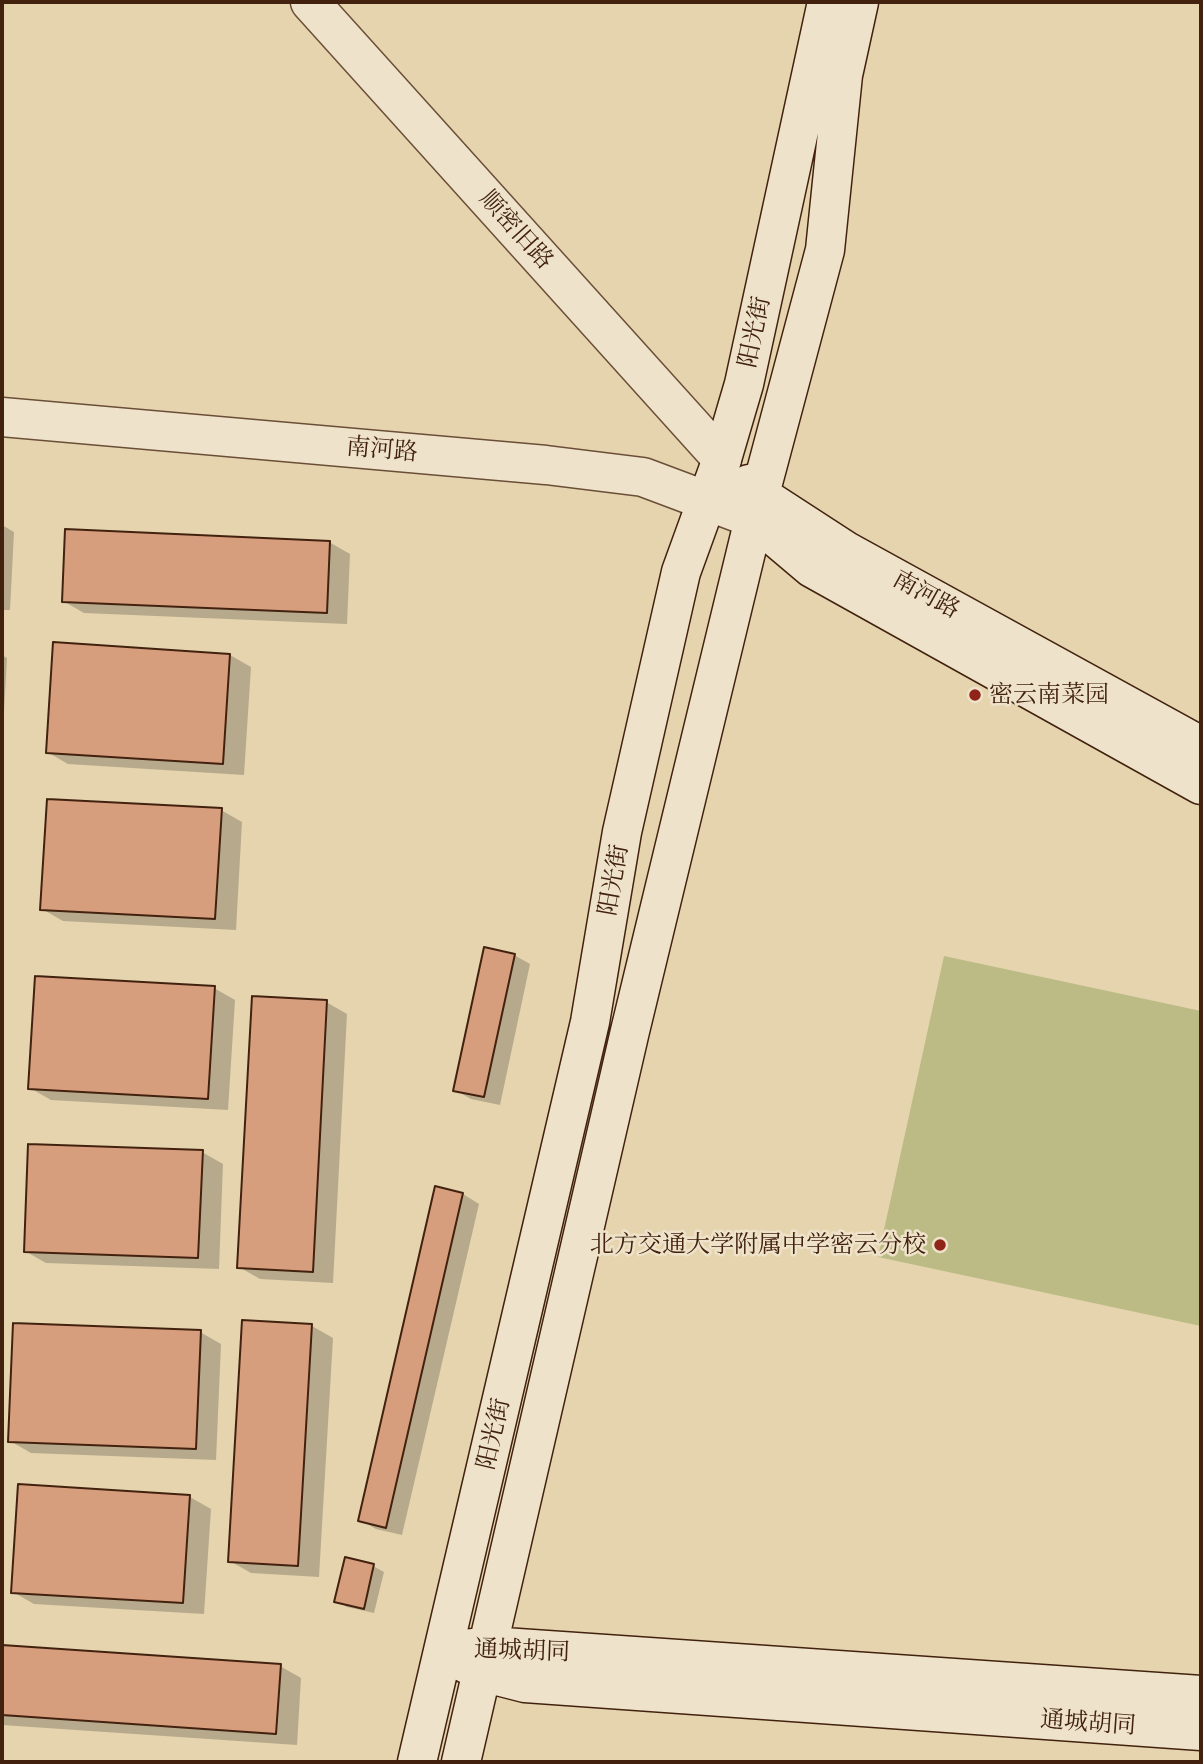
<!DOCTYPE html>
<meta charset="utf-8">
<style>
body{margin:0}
#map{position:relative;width:1203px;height:1764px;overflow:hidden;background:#e5d4ae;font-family:"Libre Caslon Text",serif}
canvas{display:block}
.frame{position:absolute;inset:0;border:4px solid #42220f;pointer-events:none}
</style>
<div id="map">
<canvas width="1203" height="1764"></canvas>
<div class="frame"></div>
</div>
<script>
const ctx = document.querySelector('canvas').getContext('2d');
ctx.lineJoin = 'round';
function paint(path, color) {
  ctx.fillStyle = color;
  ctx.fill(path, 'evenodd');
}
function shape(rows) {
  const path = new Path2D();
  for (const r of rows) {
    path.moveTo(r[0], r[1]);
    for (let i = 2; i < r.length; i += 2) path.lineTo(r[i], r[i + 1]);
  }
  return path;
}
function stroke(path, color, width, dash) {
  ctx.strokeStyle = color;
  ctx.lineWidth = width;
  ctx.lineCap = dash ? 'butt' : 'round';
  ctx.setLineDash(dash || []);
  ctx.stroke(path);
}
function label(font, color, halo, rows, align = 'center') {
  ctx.font = font + ' "Libre Caslon Text","Noto Serif SC",serif';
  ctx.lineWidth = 5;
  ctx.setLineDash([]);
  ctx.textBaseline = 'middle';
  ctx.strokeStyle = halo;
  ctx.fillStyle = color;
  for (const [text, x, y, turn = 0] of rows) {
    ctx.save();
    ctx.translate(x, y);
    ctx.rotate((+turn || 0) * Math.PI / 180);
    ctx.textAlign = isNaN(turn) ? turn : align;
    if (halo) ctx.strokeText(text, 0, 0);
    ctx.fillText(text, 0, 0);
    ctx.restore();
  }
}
const green = shape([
 [944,956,1201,1011,1201,1326,878,1257]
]);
const shadow = shape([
 [2,525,14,532,10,610,2,610],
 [329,542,350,554,347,624,84,613,63,601],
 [2,655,7,658,2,748],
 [230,655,251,667,244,775,68,764,47,752],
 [221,810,242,822,236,930,63,921,42,909],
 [514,955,530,964,500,1105,471,1099,455,1090],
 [214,988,235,1000,228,1110,51,1100,30,1088],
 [326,1002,347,1014,333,1283,260,1279,239,1267],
 [202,1152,223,1164,219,1269,46,1263,25,1251],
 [436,1188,463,1194,479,1204,402,1535,376,1529,360,1520],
 [312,1326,333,1338,319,1577,251,1573,230,1561],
 [200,1332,221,1344,216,1460,31,1453,10,1441],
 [20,1486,190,1497,211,1509,204,1614,34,1604,13,1592],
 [373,1566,384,1572,374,1613,347,1607,336,1601],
 [2,1647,280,1666,301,1678,297,1745,2,1725]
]);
const building = shape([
 [65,529,330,541,327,613,62,602,65,529],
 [53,642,230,654,223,764,46,753,53,642],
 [47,799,222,808,215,919,40,910,47,799],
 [484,947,515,954,484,1097,453,1091,484,947],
 [35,976,215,986,208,1099,28,1089,35,976],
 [252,996,327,1000,313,1272,237,1268,252,996],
 [28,1144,203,1150,198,1258,24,1252,28,1144],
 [435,1186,463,1193,386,1528,358,1521,435,1186],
 [242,1320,312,1324,298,1566,228,1562,242,1320],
 [13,1323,201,1330,196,1449,8,1442,13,1323],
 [18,1484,190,1495,183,1603,11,1593,18,1484],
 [345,1557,374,1564,364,1609,334,1602,345,1557],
 [2,1645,281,1664,276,1734,2,1715,2,1645]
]);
const tertiary = shape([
 [310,2,722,459],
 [2,417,546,465,643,477,739,513]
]);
const secondary = shape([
 [749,484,769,501,846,551,1201,746],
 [744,501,754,519,812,568,1201,785],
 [463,1649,489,1646,1201,1695],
 [459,1660,482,1672,525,1683,1201,1731],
 [417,1762,590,1022,622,832,681,572,722,459,744,384,827,2],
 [461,1762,630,1031,760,494,825,250,843,75,859,2]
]);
const markers = [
 [975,695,7,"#8f2418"],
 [940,1245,7,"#8f2418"]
];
const streetNames = [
 ["顺密旧路",516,230,48],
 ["阳光街",755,332,-78],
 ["南河路",382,450,5],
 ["南河路",926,595,29],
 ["阳光街",614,880,-80],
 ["阳光街",494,1434,-77],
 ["通城胡同",522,1651,2],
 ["通城胡同",1088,1723,4]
];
const poiNames = [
 ["密云南菜园",989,695],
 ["北方交通大学附属中学密云分校",926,1245,"right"]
];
paint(green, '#bcbb85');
paint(shadow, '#0003');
paint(building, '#d79e7e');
stroke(building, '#42220f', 2);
stroke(tertiary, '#6b4e37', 41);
stroke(secondary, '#42220f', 41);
stroke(tertiary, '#eee3ca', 38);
stroke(secondary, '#eee3ca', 38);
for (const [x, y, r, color] of markers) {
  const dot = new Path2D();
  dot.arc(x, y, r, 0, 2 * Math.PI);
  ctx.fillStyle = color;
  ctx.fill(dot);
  stroke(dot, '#eee3ca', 2.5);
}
label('24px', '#42220f', '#eee3ca', streetNames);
label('24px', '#42220f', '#eee3ca', poiNames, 'left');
</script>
